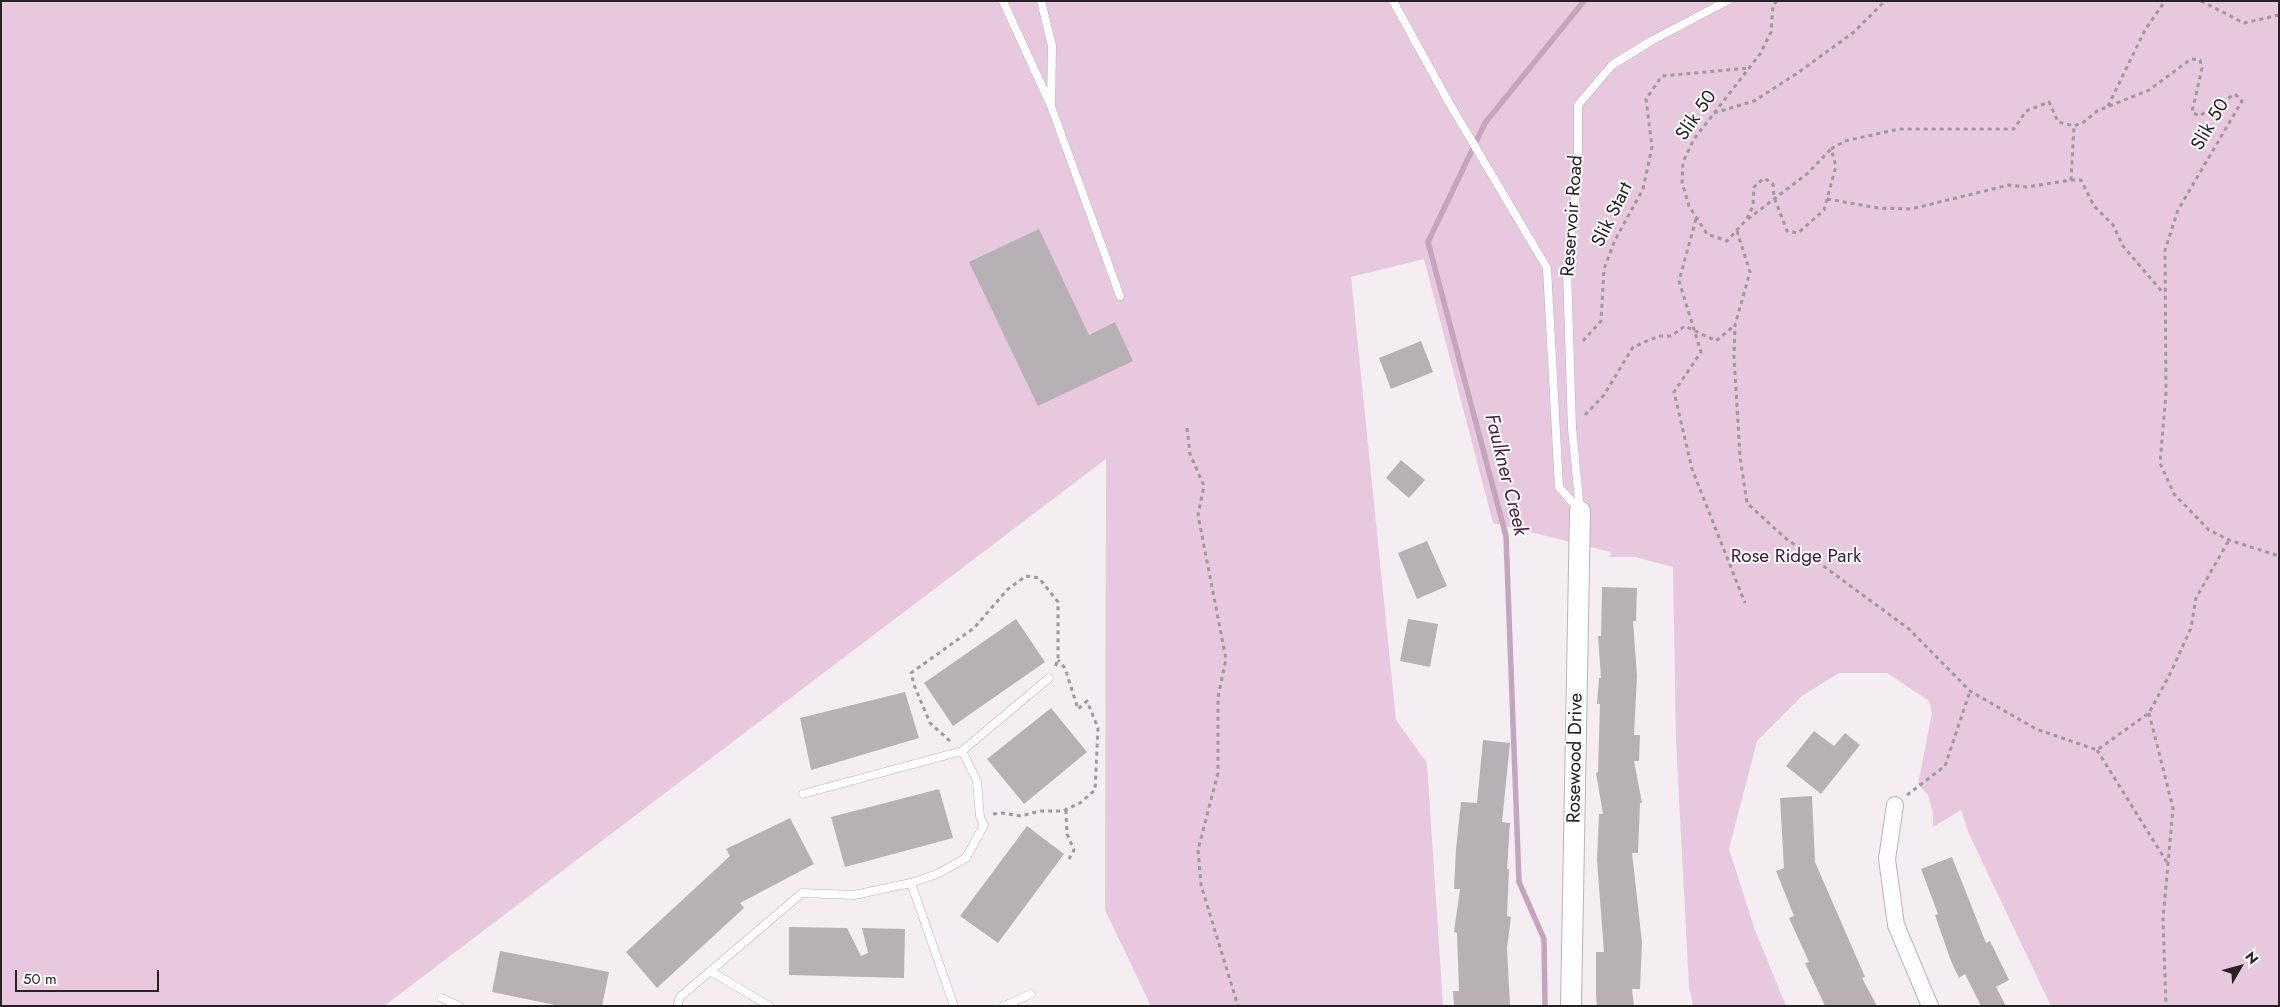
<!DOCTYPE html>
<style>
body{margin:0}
#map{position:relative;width:2280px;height:1007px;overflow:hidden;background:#f4eef2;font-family:Jost,sans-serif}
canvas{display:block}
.frame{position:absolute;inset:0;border:2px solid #242224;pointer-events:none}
.north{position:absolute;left:2215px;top:942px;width:50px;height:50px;-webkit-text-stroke:4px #fff;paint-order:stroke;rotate:52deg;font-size:14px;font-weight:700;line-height:20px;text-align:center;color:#242224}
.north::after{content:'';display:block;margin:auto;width:18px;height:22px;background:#242224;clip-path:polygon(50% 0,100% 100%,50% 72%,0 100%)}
.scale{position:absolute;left:15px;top:970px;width:144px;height:22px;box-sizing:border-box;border:2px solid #242224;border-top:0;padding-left:6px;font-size:15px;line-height:18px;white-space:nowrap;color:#242224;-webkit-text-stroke:4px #fff;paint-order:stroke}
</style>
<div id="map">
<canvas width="2280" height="1007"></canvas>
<div class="frame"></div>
<div class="north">N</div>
<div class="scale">50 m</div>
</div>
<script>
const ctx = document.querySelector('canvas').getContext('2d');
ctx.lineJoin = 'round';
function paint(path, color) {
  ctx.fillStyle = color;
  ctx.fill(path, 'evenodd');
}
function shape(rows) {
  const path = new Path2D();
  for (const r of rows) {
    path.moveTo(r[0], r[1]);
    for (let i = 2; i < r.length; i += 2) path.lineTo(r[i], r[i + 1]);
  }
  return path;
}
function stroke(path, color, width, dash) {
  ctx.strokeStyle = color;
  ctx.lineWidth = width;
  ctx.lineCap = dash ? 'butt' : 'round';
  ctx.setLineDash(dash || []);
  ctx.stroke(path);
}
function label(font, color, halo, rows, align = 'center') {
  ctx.font = font + ' Jost,sans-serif';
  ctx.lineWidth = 4;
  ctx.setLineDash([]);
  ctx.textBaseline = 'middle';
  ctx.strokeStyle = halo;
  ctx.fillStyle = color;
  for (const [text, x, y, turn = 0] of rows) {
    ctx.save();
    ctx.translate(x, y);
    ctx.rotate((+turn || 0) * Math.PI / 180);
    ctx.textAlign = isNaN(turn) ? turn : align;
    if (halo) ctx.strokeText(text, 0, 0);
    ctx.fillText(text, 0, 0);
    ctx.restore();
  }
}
const green = shape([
 [1,1,2279,1,2279,1006,2051,1006,1969,834,1961,810,1933,827,1933,813,1928,795,1918,784,1932,713,1929,701,1887,673,1839,673,1802,696,1757,741,1729,849,1755,930,1786,1006,1693,1006,1689,987,1676,741,1673,567,1635,557,1609,557,1611,552,1493,523,1424,259,1351,277,1396,720,1427,763,1443,1006,1151,1006,1105,910,1106,459,384,1006,1,1006]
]);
const stream = shape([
 [1545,1006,1544,939,1519,882,1506,536,1428,242,1485,123,1584,1]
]);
const building = shape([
 [1039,229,1089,335,1115,322,1133,361,1038,406,969,262],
 [1421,341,1433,372,1391,389,1379,358],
 [1401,460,1425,480,1409,498,1386,478],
 [1427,541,1447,586,1417,599,1398,553],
 [1602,587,1637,588,1636,621,1633,621,1637,676,1634,735,1640,735,1639,761,1634,761,1642,803,1640,803,1638,853,1632,853,1642,942,1640,989,1632,989,1634,1006,1597,1006,1596,996,1596,952,1604,952,1597,860,1599,814,1603,814,1596,773,1598,772,1600,704,1597,704,1599,678,1601,678,1598,636,1601,636],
 [1016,619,1045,662,953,726,924,683],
 [1408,619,1438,624,1430,667,1400,661],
 [905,692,919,738,811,770,800,718],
 [1051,708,1087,752,1024,804,987,759],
 [1814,731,1834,746,1845,733,1860,745,1821,794,1786,766],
 [1483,740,1510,743,1502,822,1510,823,1507,869,1509,869,1507,916,1511,917,1507,948,1510,1006,1454,1006,1453,991,1459,991,1457,933,1454,932,1460,889,1454,889,1456,849,1461,802,1477,803],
 [939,789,953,838,845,867,831,817],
 [1812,796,1815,862,1865,977,1862,978,1877,1006,1825,1006,1805,963,1809,962,1789,918,1794,916,1776,871,1784,868,1780,798],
 [790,818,814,864,740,903,744,908,657,988,626,952,730,856,726,849],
 [1027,826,1064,854,998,943,960,916],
 [1952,857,1986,943,1990,941,2009,980,1996,987,2006,1006,1981,1006,1965,974,1959,978,1951,961,1935,915,1938,914,1921,869],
 [789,927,847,928,861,956,868,953,862,928,905,929,904,978,789,975],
 [500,951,609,972,602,1006,560,1006,492,992]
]);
const path = shape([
 [1777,1,1773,5,1771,32,1760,54,1694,139,1683,162,1682,182,1689,206,1707,234,1727,241,1746,220,1753,206,1754,187,1764,178,1773,184,1774,197,1787,231,1798,233,1824,210,1836,166,1831,149,1845,141,1899,129,2014,129,2026,111,2049,102,2058,122,2074,126,2084,122,2097,111,2149,90,2191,59,2200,60,2202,68,2192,112,2199,116,2235,94,2242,101,2178,210,2165,250,2166,393,2160,463,2174,494,2209,530,2229,540,2279,556],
 [2201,1,2244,23,2279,15],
 [2108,106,2145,30,2165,1],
 [1714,113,1754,101,1796,74,1854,32,1885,1],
 [2071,180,2081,180,2094,206,2113,225,2123,246,2164,294],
 [1827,199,1878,208,1911,209,2009,185,2027,187,2071,180,2074,126],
 [1696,219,1679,281,1701,352,1674,392,1692,469,1745,603],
 [1748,219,1808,173,1831,149],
 [1737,231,1750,272,1735,325,1734,356,1740,457,1747,503,1784,537,1909,629,1970,691,2036,729,2097,750,2149,713,2171,672,2191,628,2196,598,2229,540],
 [1583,341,1601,321,1604,269,1615,240,1643,189,1652,147,1646,99,1662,76,1749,68],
 [1585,415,1604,395,1633,347,1659,336,1671,336,1685,326,1716,341,1735,325],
 [1187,428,1190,454,1204,486,1198,515,1226,659,1218,697,1218,773,1198,850,1201,885,1238,1006],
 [2149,713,2173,808,2163,919,2166,1006],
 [950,741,930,723,914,685,911,673,974,628,1008,589,1026,576,1039,578,1058,602,1058,660,1055,667],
 [2097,750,2168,864],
 [1907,795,1945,766,1970,691],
 [1066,810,1067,834,1074,850,1069,859],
 [993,814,1002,813,1021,816,1040,811,1063,811,1080,803,1095,790,1098,728,1087,701,1078,709,1065,668,1058,660]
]);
const service = shape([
 [1003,1,1051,106,1052,46,1041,1],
 [1393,1,1448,101,1547,268,1559,487,1580,511],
 [1051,106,1120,296],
 [1580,511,1572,428,1567,270,1578,173,1578,105,1612,65,1651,41,1727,1],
 [803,794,962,751,1049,678],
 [911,883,954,1006],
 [712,972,769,1006],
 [442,998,459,1006],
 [677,1006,680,997,802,893,854,895,911,883,937,874,966,858,984,825,980,817,977,781,962,751],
 [1004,1006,1031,994]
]);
const minor = shape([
 [1895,805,1887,859,1896,925,1930,1006]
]);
const tertiary = shape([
 [1571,1006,1580,511]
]);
const streetNames = [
 ["Slik 50",1697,116,-55],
 ["Slik 50",2211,125,-60],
 ["Slik Start",1613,215,-64],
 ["Reservoir Road",1573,216,-86],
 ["Rosewood Drive",1576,758,-89]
];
const parkNames = [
 ["Rose Ridge Park",1796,557]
];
const waterNames = [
 ["Faulkner Creek",1505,475,76]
];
paint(green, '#e8c8df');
stroke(stream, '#c5a5bc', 5.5);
paint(building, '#b7b1b5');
stroke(service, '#b9b3b7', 9);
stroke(minor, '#b9b3b7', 18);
stroke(tertiary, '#b9b3b7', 22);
stroke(path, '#9d999c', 3, [4, 4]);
stroke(service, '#fff', 8);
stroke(minor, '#fff', 16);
stroke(tertiary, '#fff', 20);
label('19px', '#242224', '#fff', streetNames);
label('19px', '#411838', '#fff', parkNames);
label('italic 20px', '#461d3d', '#fff', waterNames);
</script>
